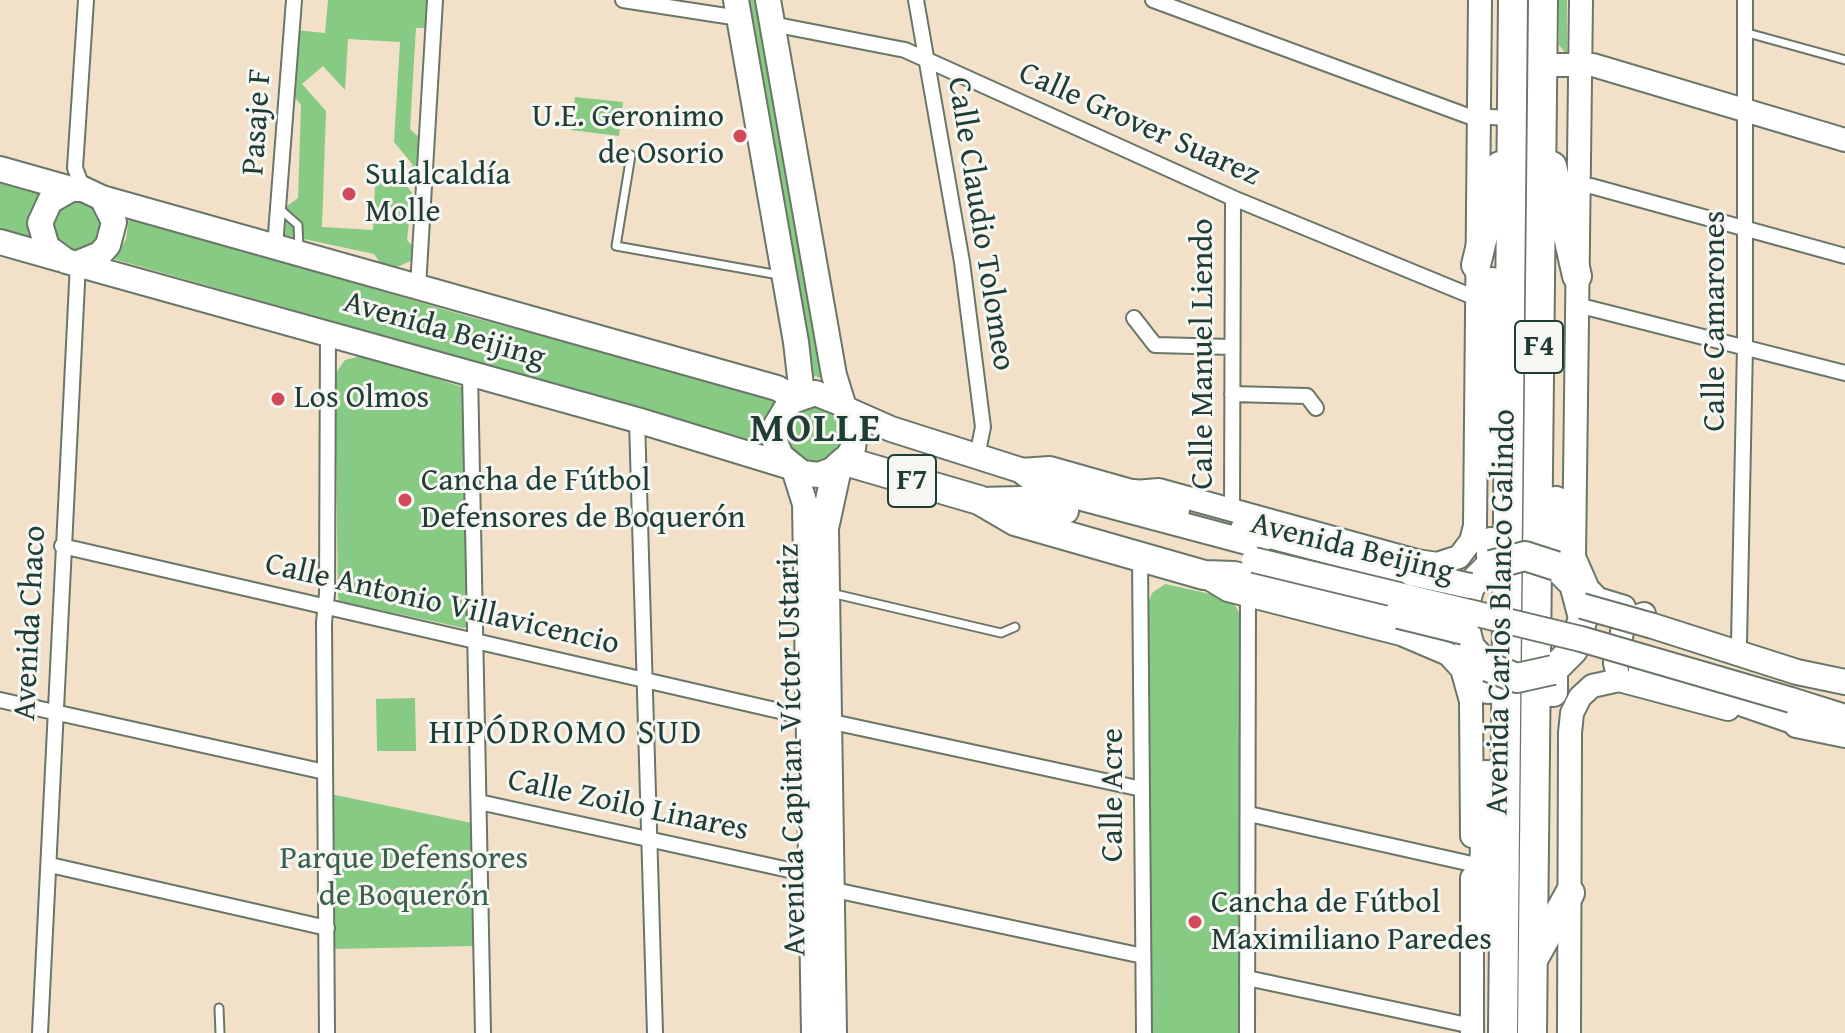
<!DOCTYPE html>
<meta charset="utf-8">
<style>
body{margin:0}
canvas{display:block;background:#f2e1c8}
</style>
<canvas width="1845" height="1033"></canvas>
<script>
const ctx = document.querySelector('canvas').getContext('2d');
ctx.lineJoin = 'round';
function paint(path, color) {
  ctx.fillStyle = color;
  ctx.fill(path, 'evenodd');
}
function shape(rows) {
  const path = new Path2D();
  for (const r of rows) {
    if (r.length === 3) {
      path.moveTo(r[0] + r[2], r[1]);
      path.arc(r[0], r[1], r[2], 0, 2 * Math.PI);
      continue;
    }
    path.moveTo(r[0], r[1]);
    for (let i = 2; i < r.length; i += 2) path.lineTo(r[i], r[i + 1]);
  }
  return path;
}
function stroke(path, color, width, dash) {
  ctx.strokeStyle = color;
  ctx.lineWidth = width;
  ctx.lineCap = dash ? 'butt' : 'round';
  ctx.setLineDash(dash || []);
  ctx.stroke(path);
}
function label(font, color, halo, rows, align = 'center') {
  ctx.font = font + ' "Gentium Book Plus",serif';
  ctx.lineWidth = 6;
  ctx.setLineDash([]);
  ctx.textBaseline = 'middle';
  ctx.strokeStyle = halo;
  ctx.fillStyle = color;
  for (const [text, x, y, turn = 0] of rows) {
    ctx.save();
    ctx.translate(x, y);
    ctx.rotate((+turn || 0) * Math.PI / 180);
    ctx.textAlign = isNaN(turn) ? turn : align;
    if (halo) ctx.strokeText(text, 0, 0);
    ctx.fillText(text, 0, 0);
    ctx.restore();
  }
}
const green = shape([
 [328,0,429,0,428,28,416,28,410,129,421,139,419,178,414,171,404,182,412,193,407,240,416,250,417,258,395,268,380,263,374,254,285,235,287,206,298,198,301,105,292,94,295,30,325,33],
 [348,39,400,42,394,142,413,165,392,183,376,164,373,230,322,227,326,111,302,84,323,66,345,90],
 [746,0,759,0,826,379,806,374],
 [1524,0,1532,0,1520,1033,1513,1033],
 [1559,0,1567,0,1567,55,1559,45],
 [575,97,623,102,619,136,571,130],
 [0,181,41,192,29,213,29,239,0,230],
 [85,199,104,217,99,243,75,253,59,245,51,220,67,200],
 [129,217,463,315,773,397,778,399,764,444,114,259,126,239],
 [365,355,462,387,469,625,464,628,339,601,338,597,335,374,345,360],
 [816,435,28],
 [1165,584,1224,597,1234,603,1240,615,1241,1033,1151,1033,1147,607,1152,593],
 [415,698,416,751,377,751,376,699],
 [330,794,472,823,474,946,334,949]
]);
const lane = shape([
 [1744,32,1845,60],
 [631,155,616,246,779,275],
 [281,210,298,225,299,248],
 [831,593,1001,633,1015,627],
 [219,1008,220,1033]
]);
const street = shape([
 [623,0,739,18],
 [916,0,962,262,983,427,977,456],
 [1153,0,1468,116,1512,118],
 [772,24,905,50,1233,198,1476,298],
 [1577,188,1591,186,1845,256],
 [83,189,75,168,86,0],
 [275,247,294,0],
 [418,287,435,0],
 [1577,309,1589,308,1845,373],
 [1134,318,1155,345,1232,347],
 [470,373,483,1033],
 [1232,394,1307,396,1316,408],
 [637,420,655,1033],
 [1232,509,1233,198],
 [62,546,810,718],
 [1140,557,1144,1033],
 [1739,643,1745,346,1745,0],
 [0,700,325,772],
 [828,721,1142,789],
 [479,802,812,875],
 [1249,814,1472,864],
 [50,865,327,928],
 [830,889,1143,956],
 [1247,978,1472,1026],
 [40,1033,78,263],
 [327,1033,324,622,327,594,328,334],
 [1247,1033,1248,595]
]);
const secondary = shape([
 [1581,0,1574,557,1588,589,1598,599,1624,607],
 [1543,65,1593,65,1845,140],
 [1020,470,1050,468,1135,492,1159,490,1417,561,1437,564,1459,557,1471,541,1475,526,1480,0],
 [1205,576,1228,590,1401,634,1448,654,1462,669,1471,701,1472,836],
 [1619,680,1615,663,1623,628,1635,617,1644,614],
 [1796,726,1845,736],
 [1472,878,1472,1033],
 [1569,1033,1570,733,1572,713,1580,697,1592,686,1619,680,1728,709]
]);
const primary = shape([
 [736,0,796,342,802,395],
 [768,0,834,375,843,404],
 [0,169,71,189],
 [102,198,777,388,795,398],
 [0,242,60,259],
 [78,263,100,254,108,245,114,222,102,198,83,189,71,189,50,201,40,223,47,247,66,261,637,420,791,467],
 [848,410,891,429,1020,470,1044,488,1258,545],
 [837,468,819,475,802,473,781,456,775,442,775,427,790,402,815,393,843,404,852,417,855,432,853,448,845,461],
 [794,469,805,504,814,1033],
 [1135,492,1152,503,1177,510],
 [979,500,1022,499,1066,511],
 [1243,529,1411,573],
 [1653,626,1797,672,1845,682],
 [1641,669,1813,728],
 [1791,700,1845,717]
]);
const highway = shape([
 [1552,166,1577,276],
 [1476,265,1500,166],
 [1490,456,1492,282],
 [1488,689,1488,667,1470,647,1462,616,1470,586,1491,565,1491,542],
 [1553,692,1553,670,1573,650,1583,618,1574,584,1556,566,1556,501],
 [1486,775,1484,898,1496,935],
 [1534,958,1570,893],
 [832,1033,824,528,837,468,845,461,979,500,1015,521,1204,575,1234,576,1399,614],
 [1503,1033,1513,0],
 [1532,1033,1543,0]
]);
const primaryBridge = shape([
 [1254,560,1581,639,1791,700],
 [1411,573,1470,586],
 [1582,606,1653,626]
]);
const highwayBridge = shape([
 [1491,565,1525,556,1556,566],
 [1399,614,1464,630],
 [1488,667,1517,678,1553,670]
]);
const markers = [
 [740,136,8,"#d1495b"],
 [349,194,8,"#d1495b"],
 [278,399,8,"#d1495b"],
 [405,500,8,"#d1495b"],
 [1195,922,8,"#d1495b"]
];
const shields = [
 [1539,347,48],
 [912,481,48]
];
const shieldNames = [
 ["F4",1539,347],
 ["F7",912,481]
];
const poiNames = [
 ["U.E. Geronimo",724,118,"right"],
 ["de Osorio",724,155,"right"],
 ["Sulalcaldía",365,176],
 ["Molle",365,213],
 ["Los Olmos",294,399],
 ["Cancha de Fútbol",421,482],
 ["Defensores de Boquerón",421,519],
 ["Cancha de Fútbol",1211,904],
 ["Maximiliano Paredes",1211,941]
];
const streetNames = [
 ["Pasaje F",258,122,-86],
 ["Calle Grover Suarez",1139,125,24],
 ["Calle Claudio Tolomeo",980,224,81],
 ["Calle Camarones",1716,321,-90],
 ["Avenida Beijing",444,331,16],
 ["Calle Manuel Liendo",1204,354,-90],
 ["Avenida Beijing",1352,549,14],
 ["Calle Antonio Villavicencio",442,605,13],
 ["Avenida Carlos Blanco Galindo",1502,612,-89],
 ["Avenida Chaco",31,623,-87],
 ["Avenida Capitan Víctor Ustariz",793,750,-91],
 ["Calle Acre",1114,795,-90],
 ["Calle Zoilo Linares",628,806,12]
];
const parkNames = [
 ["Parque Defensores",404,860],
 ["de Boquerón",404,897]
];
const neighbourhoodNames = [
 ["HIPÓDROMO SUD",566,734]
];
const districtNames = [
 ["MOLLE",816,431]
];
paint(green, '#87ca83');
stroke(lane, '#697668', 11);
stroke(street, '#697668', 18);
stroke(secondary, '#697668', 26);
stroke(primary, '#697668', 28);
stroke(highway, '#697668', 32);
stroke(lane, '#fff', 7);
stroke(street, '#fff', 14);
stroke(secondary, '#fff', 22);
stroke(primary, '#fff', 24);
stroke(highway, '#fff', 28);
stroke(primaryBridge, '#697668', 28, []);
stroke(highwayBridge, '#697668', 32, []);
stroke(primaryBridge, '#fff', 24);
stroke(highwayBridge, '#fff', 28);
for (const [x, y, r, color] of markers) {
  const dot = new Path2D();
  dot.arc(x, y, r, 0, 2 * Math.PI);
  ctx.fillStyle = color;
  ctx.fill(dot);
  stroke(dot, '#f6f6f2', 3);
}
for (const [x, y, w] of shields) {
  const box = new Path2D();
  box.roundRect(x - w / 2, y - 26, w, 52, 6);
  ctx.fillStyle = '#f6f6f2';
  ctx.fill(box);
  stroke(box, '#1f3d34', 2);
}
label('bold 30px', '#1f3d34', null, shieldNames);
label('32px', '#1f3d34', '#f6f6f2', poiNames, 'left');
label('32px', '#1f3d34', '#f6f6f2', streetNames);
label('32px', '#396048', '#f6f6f2', parkNames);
ctx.letterSpacing = '2px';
label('34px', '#1f3d34', '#f6f6f2', neighbourhoodNames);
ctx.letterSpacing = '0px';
ctx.letterSpacing = '2px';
label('bold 40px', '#1f3d34', '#f6f6f2', districtNames);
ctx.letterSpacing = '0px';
</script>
